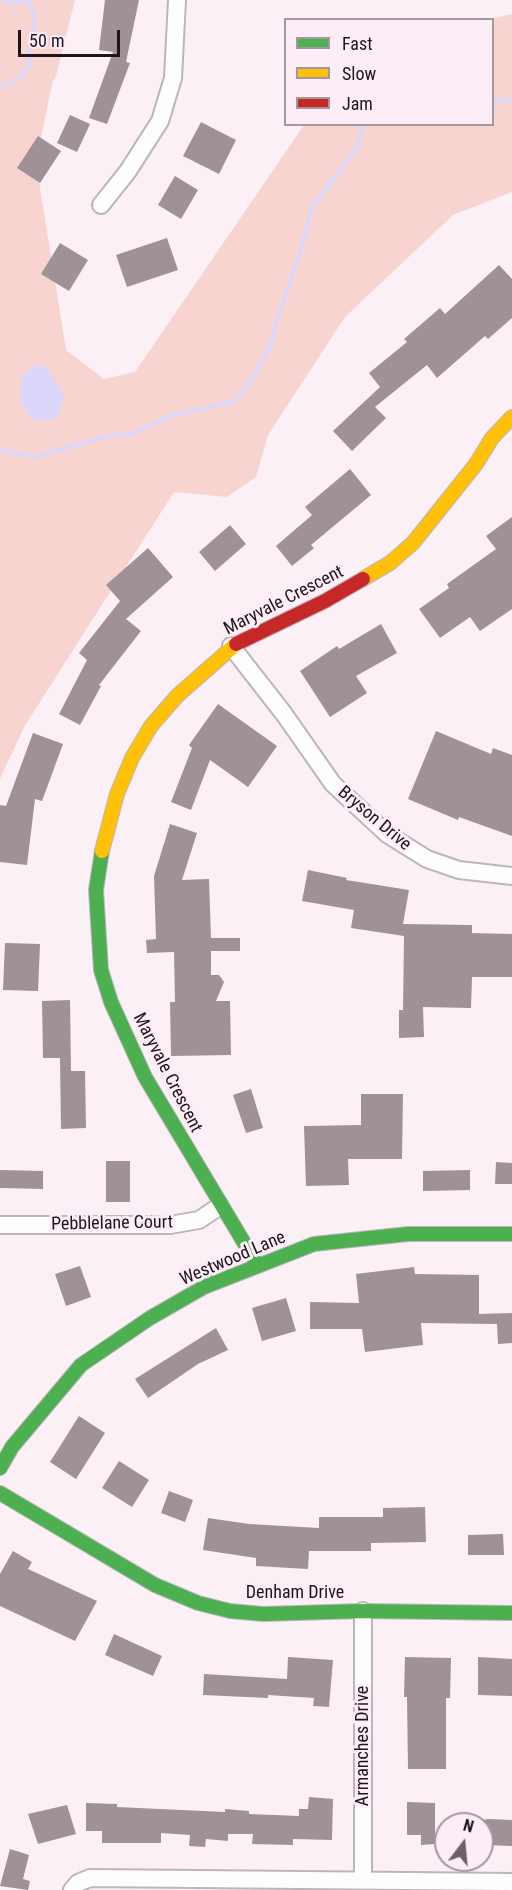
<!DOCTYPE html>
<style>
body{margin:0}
#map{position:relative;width:512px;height:1890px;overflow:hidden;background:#faf0f6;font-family:"Roboto Condensed",sans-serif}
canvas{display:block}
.legend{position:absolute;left:284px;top:18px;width:210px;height:108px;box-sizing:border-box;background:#fdedf7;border:2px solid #a4979f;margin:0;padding:8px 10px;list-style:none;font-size:18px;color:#1e151b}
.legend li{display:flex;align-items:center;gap:12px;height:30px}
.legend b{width:30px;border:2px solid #a4979f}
.north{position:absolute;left:434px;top:1812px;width:60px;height:60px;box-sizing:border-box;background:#fdedf7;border:2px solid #a4979f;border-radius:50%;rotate:16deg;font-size:16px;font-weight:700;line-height:24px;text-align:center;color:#1e151b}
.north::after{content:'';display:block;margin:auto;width:21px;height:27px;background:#6b6268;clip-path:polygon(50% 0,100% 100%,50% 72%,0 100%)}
.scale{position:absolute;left:18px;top:30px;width:102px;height:27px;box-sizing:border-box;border:3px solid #1e151b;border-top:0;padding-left:8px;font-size:18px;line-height:21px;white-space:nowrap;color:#1e151b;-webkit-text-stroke:4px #fdedf7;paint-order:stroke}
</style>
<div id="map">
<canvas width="512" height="1890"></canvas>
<ul class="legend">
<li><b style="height:8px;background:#4caf50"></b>Fast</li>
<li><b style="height:8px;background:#ffc107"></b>Slow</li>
<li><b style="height:8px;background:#c62828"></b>Jam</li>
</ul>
<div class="north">N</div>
<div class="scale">50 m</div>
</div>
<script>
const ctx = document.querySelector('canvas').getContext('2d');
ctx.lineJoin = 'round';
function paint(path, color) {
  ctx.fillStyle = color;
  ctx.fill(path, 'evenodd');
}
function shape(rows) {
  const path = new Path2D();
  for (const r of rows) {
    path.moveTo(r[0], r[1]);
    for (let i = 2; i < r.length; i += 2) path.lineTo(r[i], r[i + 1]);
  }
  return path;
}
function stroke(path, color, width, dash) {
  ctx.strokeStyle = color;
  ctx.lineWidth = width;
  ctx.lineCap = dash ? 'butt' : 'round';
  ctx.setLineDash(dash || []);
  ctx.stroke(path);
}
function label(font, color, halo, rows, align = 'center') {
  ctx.font = font + ' "Roboto Condensed",sans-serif';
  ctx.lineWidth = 6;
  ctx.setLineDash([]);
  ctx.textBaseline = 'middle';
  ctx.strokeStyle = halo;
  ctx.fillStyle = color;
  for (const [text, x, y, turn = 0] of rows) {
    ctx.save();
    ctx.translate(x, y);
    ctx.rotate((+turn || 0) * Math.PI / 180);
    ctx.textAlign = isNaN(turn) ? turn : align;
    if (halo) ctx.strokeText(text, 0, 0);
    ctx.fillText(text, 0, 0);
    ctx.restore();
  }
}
const green = shape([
 [0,0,75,0,56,76,52,84,36,163,66,350,104,379,135,372,304,125,492,124,492,20,490,19,512,14,512,192,453,215,345,317,268,435,256,477,227,497,174,492,24,727,0,779]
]);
const water = shape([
 [32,365,47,367,51,376,59,385,63,397,59,415,53,419,43,421,31,418,20,401,22,375,29,372]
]);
const stream = shape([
 [4,0,7,3,15,4,28,0],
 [0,87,23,76,30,65,28,53,35,18,28,0],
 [492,99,512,101],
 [0,450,34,457,104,437,132,434,173,415,233,402,248,385,270,348,276,321,298,259,313,205,357,148,363,124]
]);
const building = shape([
 [105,0,139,0,126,62,130,63,107,124,89,118,113,52,99,50],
 [70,115,90,124,77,152,57,143],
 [201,122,236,140,219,174,183,156],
 [38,136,61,151,40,183,17,168],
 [175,176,198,190,181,219,158,205],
 [167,238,178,270,127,287,116,255],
 [60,243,88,260,69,291,41,274],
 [499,265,512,279,512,318,488,339,485,336,437,378,427,365,375,407,386,418,352,451,333,431,380,387,369,373,407,342,404,339,440,308,445,314],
 [350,469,371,495,311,545,314,548,292,566,276,546,312,515,305,507],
 [512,517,512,609,480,631,470,617,440,638,419,609,449,588,447,584,496,549,486,536],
 [230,525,246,544,215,571,199,552],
 [148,548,173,577,126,619,141,631,99,685,101,686,80,725,59,714,87,660,79,653,120,601,106,585],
 [381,624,397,653,356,676,367,693,330,717,300,671,337,646,339,649],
 [218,704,277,746,248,787,210,760,191,810,171,802,192,748,189,745],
 [436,731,491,754,493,748,512,755,512,836,459,817,458,820,408,799],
 [33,733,63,744,42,801,35,799,27,865,0,862,0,805,6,806],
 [170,824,197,833,182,880,209,879,211,938,240,938,240,951,211,951,211,975,219,975,224,982,216,1001,230,1001,231,1055,171,1056,170,1002,175,1002,174,952,147,953,146,940,156,939,154,876],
 [308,870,347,878,346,880,409,890,403,924,472,925,472,933,512,934,512,977,472,977,471,1008,423,1007,424,1037,399,1038,399,1010,403,1010,404,936,351,928,354,910,302,901],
 [5,943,40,944,38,991,3,990],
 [70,1000,71,1071,85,1071,86,1128,61,1129,60,1058,43,1058,42,1001],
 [251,1089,263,1128,246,1133,233,1095],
 [361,1094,403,1094,402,1159,348,1159,349,1185,306,1186,304,1126,361,1125],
 [106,1161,130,1161,130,1202,106,1202],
 [496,1162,512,1163,512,1184,495,1184],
 [0,1170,43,1171,43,1189,0,1188],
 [470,1170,470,1190,423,1191,423,1171],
 [80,1266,91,1297,66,1306,55,1274],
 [414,1267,415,1274,479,1275,479,1314,512,1313,512,1343,498,1344,497,1324,421,1323,423,1345,365,1352,362,1329,310,1329,310,1302,359,1303,356,1274],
 [286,1298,296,1331,262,1341,252,1308],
 [216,1328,228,1350,198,1364,148,1398,135,1379],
 [79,1416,105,1433,76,1479,50,1462],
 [119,1461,149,1480,132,1507,102,1488],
 [169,1491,193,1500,185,1522,161,1513],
 [425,1507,426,1542,371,1543,371,1551,309,1551,308,1569,256,1566,256,1558,203,1550,208,1518,249,1524,319,1528,319,1517,383,1517,383,1508],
 [503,1534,504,1555,468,1555,468,1535],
 [13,1551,32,1562,28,1569,97,1601,75,1641,0,1606,0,1574],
 [114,1634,162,1656,153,1676,105,1655],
 [288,1657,333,1660,329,1707,313,1706,314,1698,268,1695,268,1698,203,1695,204,1674,287,1679],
 [405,1657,451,1658,450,1698,446,1698,446,1769,408,1769,407,1697,404,1697],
 [478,1657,512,1659,512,1696,478,1695],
 [309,1797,333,1799,332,1840,293,1839,293,1845,252,1844,253,1834,228,1834,228,1841,206,1839,205,1847,189,1846,190,1835,161,1833,161,1843,102,1843,102,1831,86,1831,86,1803,117,1804,117,1807,225,1812,225,1809,249,1811,249,1814,299,1816,299,1809,308,1809],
 [407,1802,435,1803,435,1844,421,1845,421,1835,407,1835],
 [67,1805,76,1834,38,1844,28,1814],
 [489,1819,512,1820,512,1846,482,1845,482,1820],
 [10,1849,29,1855,23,1879,30,1881,28,1890,0,1886]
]);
const street = shape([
 [101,205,128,171,160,121,173,78,177,0],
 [231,646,284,714,333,784,387,834,427,859,459,870,512,876],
 [0,1225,170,1225,199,1220,220,1206],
 [363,1611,363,1881],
 [72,1890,78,1883,90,1878,512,1882]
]);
const fast = shape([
 [102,851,96,890,101,970,111,1002,145,1077,258,1266],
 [0,1468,12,1447,81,1365,150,1318,204,1287,314,1244,408,1234,512,1234],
 [0,1493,155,1585,198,1603,230,1611,263,1614,363,1611,512,1613]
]);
const slow = shape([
 [363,579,390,563,413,543,476,464,492,438,512,417],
 [102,851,117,794,132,758,151,726,177,696,236,644]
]);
const jam = shape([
 [236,644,325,601,363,579]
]);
const streetNames = [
 ["Maryvale Crescent",284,601,-27],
 ["Bryson Drive",374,819,40],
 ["Maryvale Crescent",167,1073,63],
 ["Pebblelane Court",112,1224,-1],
 ["Westwood Lane",233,1259,-23],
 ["Denham Drive",295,1593],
 ["Armanches Drive",363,1746,-90]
];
paint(green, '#f8d4d0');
paint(water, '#dad7fb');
stroke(stream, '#dad7fb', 4);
paint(building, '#a09196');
stroke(street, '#beb5bb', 20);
stroke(fast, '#beb5bb', 16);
stroke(slow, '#beb5bb', 16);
stroke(jam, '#beb5bb', 16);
stroke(street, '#fefdfe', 16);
stroke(fast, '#4caf50', 14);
stroke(slow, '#ffc107', 14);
stroke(jam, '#c62828', 14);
label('18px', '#1e151b', '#fdedf7', streetNames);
</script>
